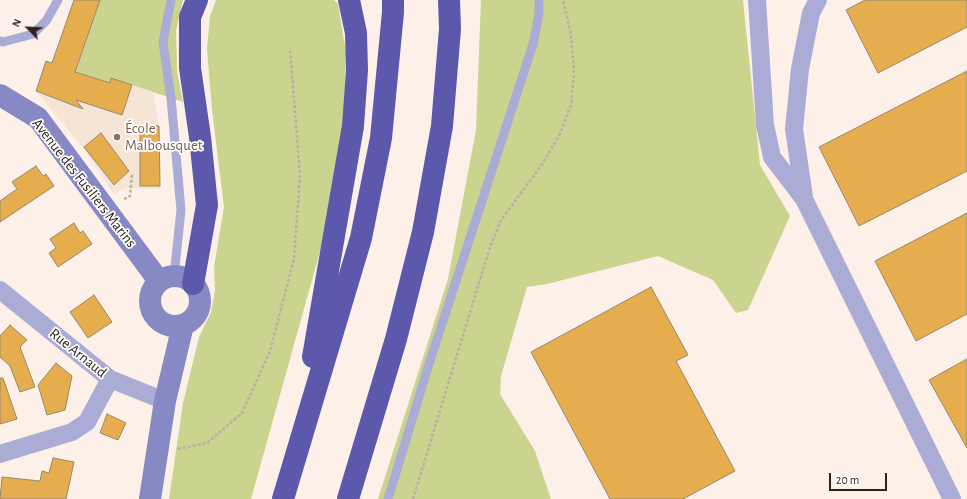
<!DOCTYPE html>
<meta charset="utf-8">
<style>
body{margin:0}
#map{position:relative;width:967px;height:499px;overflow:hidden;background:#fcf0e8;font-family:"Alegreya Sans",sans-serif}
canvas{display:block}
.north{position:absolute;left:8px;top:8px;width:40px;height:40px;-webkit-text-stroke:3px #fff;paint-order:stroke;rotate:294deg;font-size:11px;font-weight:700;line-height:16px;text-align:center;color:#2e231c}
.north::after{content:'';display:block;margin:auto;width:14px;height:18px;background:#2e231c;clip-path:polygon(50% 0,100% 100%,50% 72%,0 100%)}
.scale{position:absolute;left:829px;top:473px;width:58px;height:18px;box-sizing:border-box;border:2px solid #2e231c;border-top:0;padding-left:5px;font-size:12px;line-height:14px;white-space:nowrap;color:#2e231c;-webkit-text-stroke:3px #fff;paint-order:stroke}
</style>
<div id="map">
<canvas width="967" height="499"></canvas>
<div class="north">N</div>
<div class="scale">20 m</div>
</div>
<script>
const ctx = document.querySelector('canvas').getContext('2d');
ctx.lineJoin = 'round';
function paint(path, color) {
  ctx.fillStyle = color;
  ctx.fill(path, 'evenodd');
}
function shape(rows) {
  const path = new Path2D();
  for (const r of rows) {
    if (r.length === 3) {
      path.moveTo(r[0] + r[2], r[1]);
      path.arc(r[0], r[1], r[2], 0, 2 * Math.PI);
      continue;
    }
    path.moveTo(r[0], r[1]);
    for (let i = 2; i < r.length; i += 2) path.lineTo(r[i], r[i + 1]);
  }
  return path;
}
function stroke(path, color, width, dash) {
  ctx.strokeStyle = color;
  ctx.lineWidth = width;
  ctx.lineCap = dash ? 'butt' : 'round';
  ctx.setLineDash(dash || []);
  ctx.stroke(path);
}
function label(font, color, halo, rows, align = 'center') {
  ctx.font = font + ' "Alegreya Sans",sans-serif';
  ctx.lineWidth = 3.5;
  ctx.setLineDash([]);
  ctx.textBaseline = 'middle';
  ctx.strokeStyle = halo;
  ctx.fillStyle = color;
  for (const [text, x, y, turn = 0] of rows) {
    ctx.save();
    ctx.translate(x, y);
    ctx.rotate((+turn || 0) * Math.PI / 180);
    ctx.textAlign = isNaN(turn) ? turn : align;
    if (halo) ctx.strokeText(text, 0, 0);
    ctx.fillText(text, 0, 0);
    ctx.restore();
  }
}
const education = shape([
 [111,78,153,92,159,126,160,189,125,188,114,194,83,148,36,91,40,79]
]);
const green = shape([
 [100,0,183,0,176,30,177,71,183,102,111,78,110,83,75,72],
 [216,0,334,0,338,4,346,52,344,117,336,194,251,499,169,499,183,403,199,337,211,312,215,290,214,267,224,207,212,110,207,49,210,16],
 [481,0,743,0,760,165,790,216,748,310,736,313,713,280,658,256,547,284,527,287,501,376,500,394,535,451,551,499,378,499,448,279,476,130]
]);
const building = shape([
 [74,0,100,0,75,72,110,83,111,78,132,85,122,115,76,100,83,109,36,91,46,61,52,63,74,0],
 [865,0,967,0,967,27,878,73,846,10,865,0],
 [967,71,967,171,859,226,819,147,967,71],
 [140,126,159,126,160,186,140,186,140,126],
 [101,133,129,171,114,185,84,147,101,133],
 [36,166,43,176,46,174,54,186,0,222,0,201,17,189,12,182,36,166],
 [967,213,967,314,916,341,875,261,967,213],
 [74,223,80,233,83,231,92,244,58,267,49,253,56,248,50,239,74,223],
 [651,287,688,355,676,361,735,471,683,499,610,499,531,352,651,287],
 [94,295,112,322,88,338,70,312,94,295],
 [10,325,27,340,20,347,35,387,20,392,10,366,0,357,0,336,10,325],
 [967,359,967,448,929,380,967,359],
 [56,363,72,376,65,410,47,415,38,385,56,363],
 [0,378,3,378,17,419,0,424,0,378],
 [107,414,126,423,118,440,100,433,107,414],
 [53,458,74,462,66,499,0,499,2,477,40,481,42,471,49,473,53,458]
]);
const path = shape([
 [124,199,130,196,132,174],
 [178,449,207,443,242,413,270,351,294,259,300,176,290,48],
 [413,499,490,247,501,220,541,166,559,136,571,105,574,73,571,35,563,0]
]);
const lane = shape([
 [171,0,163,42,171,98,181,210,174,276],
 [0,41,3,42,33,34,46,21,58,0],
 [388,499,429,364,533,44,539,14,539,0]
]);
const street = shape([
 [757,0,765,125,772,157,804,199,952,499],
 [804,197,794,129,800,69,811,13,818,0],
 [0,290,110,379,165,401],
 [0,454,72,432,87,422,110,379]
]);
const secondary = shape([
 [0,95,38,118,159,281],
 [175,301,25],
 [150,499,165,401,183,325]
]);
const highway = shape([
 [193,284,207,205,200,137,190,68,190,17,197,0],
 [313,357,353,126,357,70,356,33,349,0],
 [283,499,361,238,381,138,393,12,393,0],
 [348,499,396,339,423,232,442,126,450,29,449,0]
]);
const markers = [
 [117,137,4,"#8d6e63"]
];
const educationNames = [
 ["École",125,128],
 ["Malbousquet",125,145]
];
const streetNames = [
 ["Avenue des Fusiliers Marins",84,183,52],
 ["Rue Arnaud",78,353,39]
];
paint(education, '#f6e5d4');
paint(green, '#cbd48e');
paint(building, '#e5ad4d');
stroke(building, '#98876d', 1);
stroke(path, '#baaea7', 2.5, [3, 2]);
stroke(lane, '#aaacd5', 9);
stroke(street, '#aaacd5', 18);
stroke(secondary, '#8789c4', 22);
stroke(highway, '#5c58ac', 22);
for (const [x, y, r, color] of markers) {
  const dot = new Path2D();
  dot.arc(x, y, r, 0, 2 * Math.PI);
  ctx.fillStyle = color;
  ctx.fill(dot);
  stroke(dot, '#fff', 1.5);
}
label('15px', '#785e54', '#fff', educationNames, 'left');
label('15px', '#2e231c', '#fff', streetNames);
</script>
